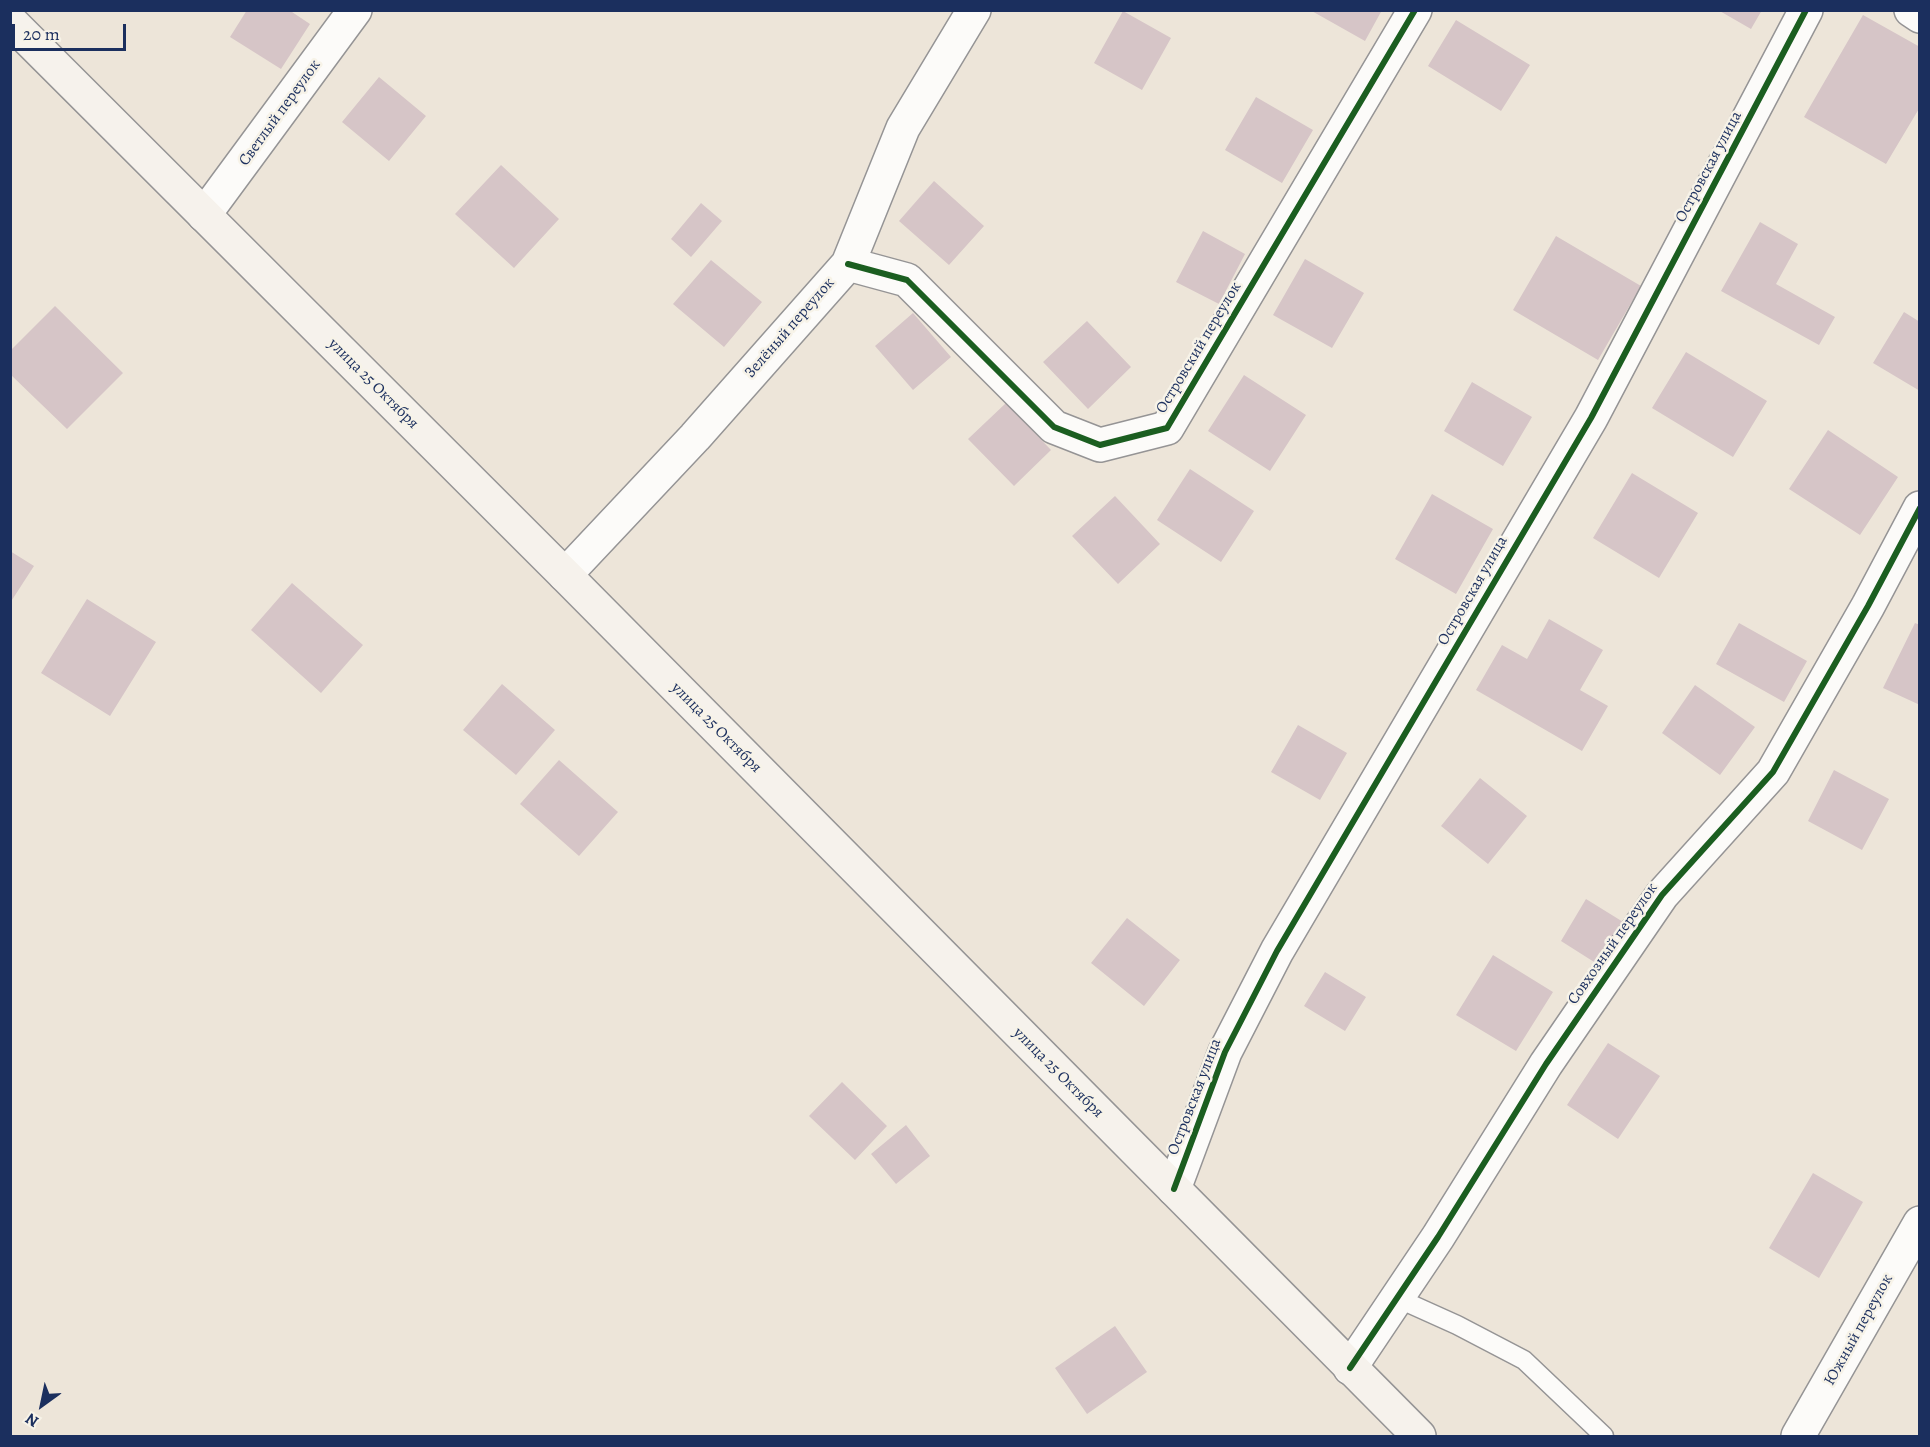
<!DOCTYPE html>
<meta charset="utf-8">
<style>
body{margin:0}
#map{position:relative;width:1930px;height:1447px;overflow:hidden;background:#ede5d9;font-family:Alegreya,serif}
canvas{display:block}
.frame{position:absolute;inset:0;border:12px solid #1b2f5e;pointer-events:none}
.north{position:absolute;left:12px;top:1375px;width:60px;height:60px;-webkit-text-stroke:4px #f7f3e8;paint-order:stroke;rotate:213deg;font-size:16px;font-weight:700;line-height:24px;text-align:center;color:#1b2f5e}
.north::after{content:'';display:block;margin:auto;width:21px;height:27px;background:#1b2f5e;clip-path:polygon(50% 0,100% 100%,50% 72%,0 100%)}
.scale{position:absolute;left:12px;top:24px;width:114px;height:27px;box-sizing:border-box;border:3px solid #1b2f5e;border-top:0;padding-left:8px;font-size:18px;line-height:21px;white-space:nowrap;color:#1b2f5e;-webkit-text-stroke:4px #f7f3e8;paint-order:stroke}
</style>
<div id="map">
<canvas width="1930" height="1447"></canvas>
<div class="frame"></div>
<div class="north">N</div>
<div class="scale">20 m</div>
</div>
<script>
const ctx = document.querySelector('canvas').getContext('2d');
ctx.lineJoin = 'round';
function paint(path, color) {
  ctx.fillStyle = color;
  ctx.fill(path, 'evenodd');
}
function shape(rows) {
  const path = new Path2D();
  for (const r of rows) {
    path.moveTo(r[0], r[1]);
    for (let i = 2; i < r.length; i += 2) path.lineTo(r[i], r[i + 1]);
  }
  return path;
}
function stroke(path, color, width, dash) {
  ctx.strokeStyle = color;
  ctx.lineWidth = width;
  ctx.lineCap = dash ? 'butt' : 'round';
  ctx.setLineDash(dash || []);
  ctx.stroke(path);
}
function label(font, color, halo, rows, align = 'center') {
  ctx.font = font + ' Alegreya,serif';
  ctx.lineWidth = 5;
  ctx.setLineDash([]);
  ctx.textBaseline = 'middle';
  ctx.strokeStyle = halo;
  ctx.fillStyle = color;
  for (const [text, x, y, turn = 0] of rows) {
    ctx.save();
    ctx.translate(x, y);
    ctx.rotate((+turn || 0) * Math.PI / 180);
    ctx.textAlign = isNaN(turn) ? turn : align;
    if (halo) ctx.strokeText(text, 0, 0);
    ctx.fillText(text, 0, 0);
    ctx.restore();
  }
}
const building = shape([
 [247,10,289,10,310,24,281,69,230,37],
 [1310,10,1382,10,1365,41],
 [1718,10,1762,10,1751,29],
 [1123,11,1171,38,1142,90,1094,63],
 [1863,15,1920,47,1920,107,1886,164,1804,117],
 [1456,20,1530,65,1501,111,1428,66],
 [379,77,426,116,389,161,342,122],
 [1256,97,1313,130,1282,183,1225,150],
 [501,165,559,219,514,268,455,214],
 [934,181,984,226,949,265,899,221],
 [701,203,722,221,691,257,671,239],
 [1760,222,1798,244,1776,284,1835,317,1819,345,1721,291],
 [1203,231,1245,254,1219,304,1176,282],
 [1556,236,1641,286,1598,360,1513,310],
 [1305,259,1364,293,1332,348,1273,315],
 [711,260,762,302,724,347,673,304],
 [55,306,123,373,67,429,10,374,10,351],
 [1904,312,1920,322,1920,391,1873,363],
 [913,313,951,357,913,390,875,346],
 [1087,321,1131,367,1088,409,1043,362],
 [1686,352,1767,401,1733,457,1652,408],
 [1244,375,1306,415,1270,471,1208,431],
 [1472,382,1532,417,1503,466,1444,431],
 [1006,403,1051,450,1014,486,968,439],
 [1828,430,1898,477,1860,535,1789,489],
 [1190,469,1254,511,1221,562,1157,520],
 [1632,473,1698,513,1659,578,1593,538],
 [1432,494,1493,529,1456,594,1395,559],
 [1115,496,1160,544,1118,584,1072,536],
 [10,551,34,566,10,603],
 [292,583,363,645,321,693,251,630],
 [87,599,156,642,110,716,41,673],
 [1549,619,1603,650,1580,690,1608,706,1582,751,1476,690,1502,645,1527,659],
 [1739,623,1807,661,1784,702,1716,664],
 [1915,623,1920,625,1920,705,1883,688],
 [502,684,555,730,516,775,463,730],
 [1695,685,1755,727,1720,775,1662,733],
 [1298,725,1347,753,1320,800,1271,772],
 [559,760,618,812,579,856,520,804],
 [1834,770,1889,799,1862,850,1808,821],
 [1480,778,1527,816,1488,864,1441,826],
 [1586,899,1628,925,1602,967,1561,941],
 [1127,918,1180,960,1144,1006,1091,963],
 [1493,955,1553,992,1516,1051,1456,1015],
 [1325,972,1366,997,1345,1031,1304,1006],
 [1608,1043,1660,1076,1618,1139,1567,1105],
 [842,1082,887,1126,855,1160,809,1116],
 [906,1125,930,1156,896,1184,871,1154],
 [1813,1173,1863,1202,1819,1278,1769,1248],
 [1115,1326,1147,1372,1087,1414,1055,1368]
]);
const service = shape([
 [1397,1298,1457,1325,1524,1360,1604,1436]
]);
const minor = shape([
 [1911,10,1920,16],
 [204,215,355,10],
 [848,264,907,280,1054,427,1100,445,1167,428,1415,10],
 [565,575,695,437,848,264,903,128,974,10],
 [1174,1189,1225,1052,1277,951,1591,418,1806,10],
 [1350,1368,1438,1237,1546,1064,1662,895,1773,772,1868,606,1920,508],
 [1798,1436,1920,1223]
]);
const secondary = shape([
 [10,21,565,575,1419,1436]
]);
const cycleway = shape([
 [848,264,907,280,1054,427,1100,445,1167,428,1415,10],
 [1174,1189,1225,1052,1277,951,1591,418,1806,10],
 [1350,1368,1438,1237,1546,1064,1662,895,1773,772,1868,606,1920,508]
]);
const streetNames = [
 ["Светлый переулок",280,113,-54],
 ["Островская улица",1709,167,-62],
 ["Зелёный переулок",790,328,-49],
 ["Островский переулок",1199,348,-59],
 ["улица 25 Октября",373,384,45],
 ["Островская улица",1473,591,-60],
 ["улица 25 Октября",716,728,45],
 ["Совхозный переулок",1613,944,-55],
 ["улица 25 Октября",1058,1073,45],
 ["Островская улица",1195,1097,-69],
 ["Южный переулок",1859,1330,-61]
];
paint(building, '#d6c5c7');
stroke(service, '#959495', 21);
stroke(minor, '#959495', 36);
stroke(secondary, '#959495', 36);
stroke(service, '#fcfbf9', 18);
stroke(minor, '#fcfbf9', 33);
stroke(secondary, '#f6f2ec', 33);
stroke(cycleway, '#1b5e20', 6);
label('16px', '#1b2f5e', '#f7f3e8', streetNames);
</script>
